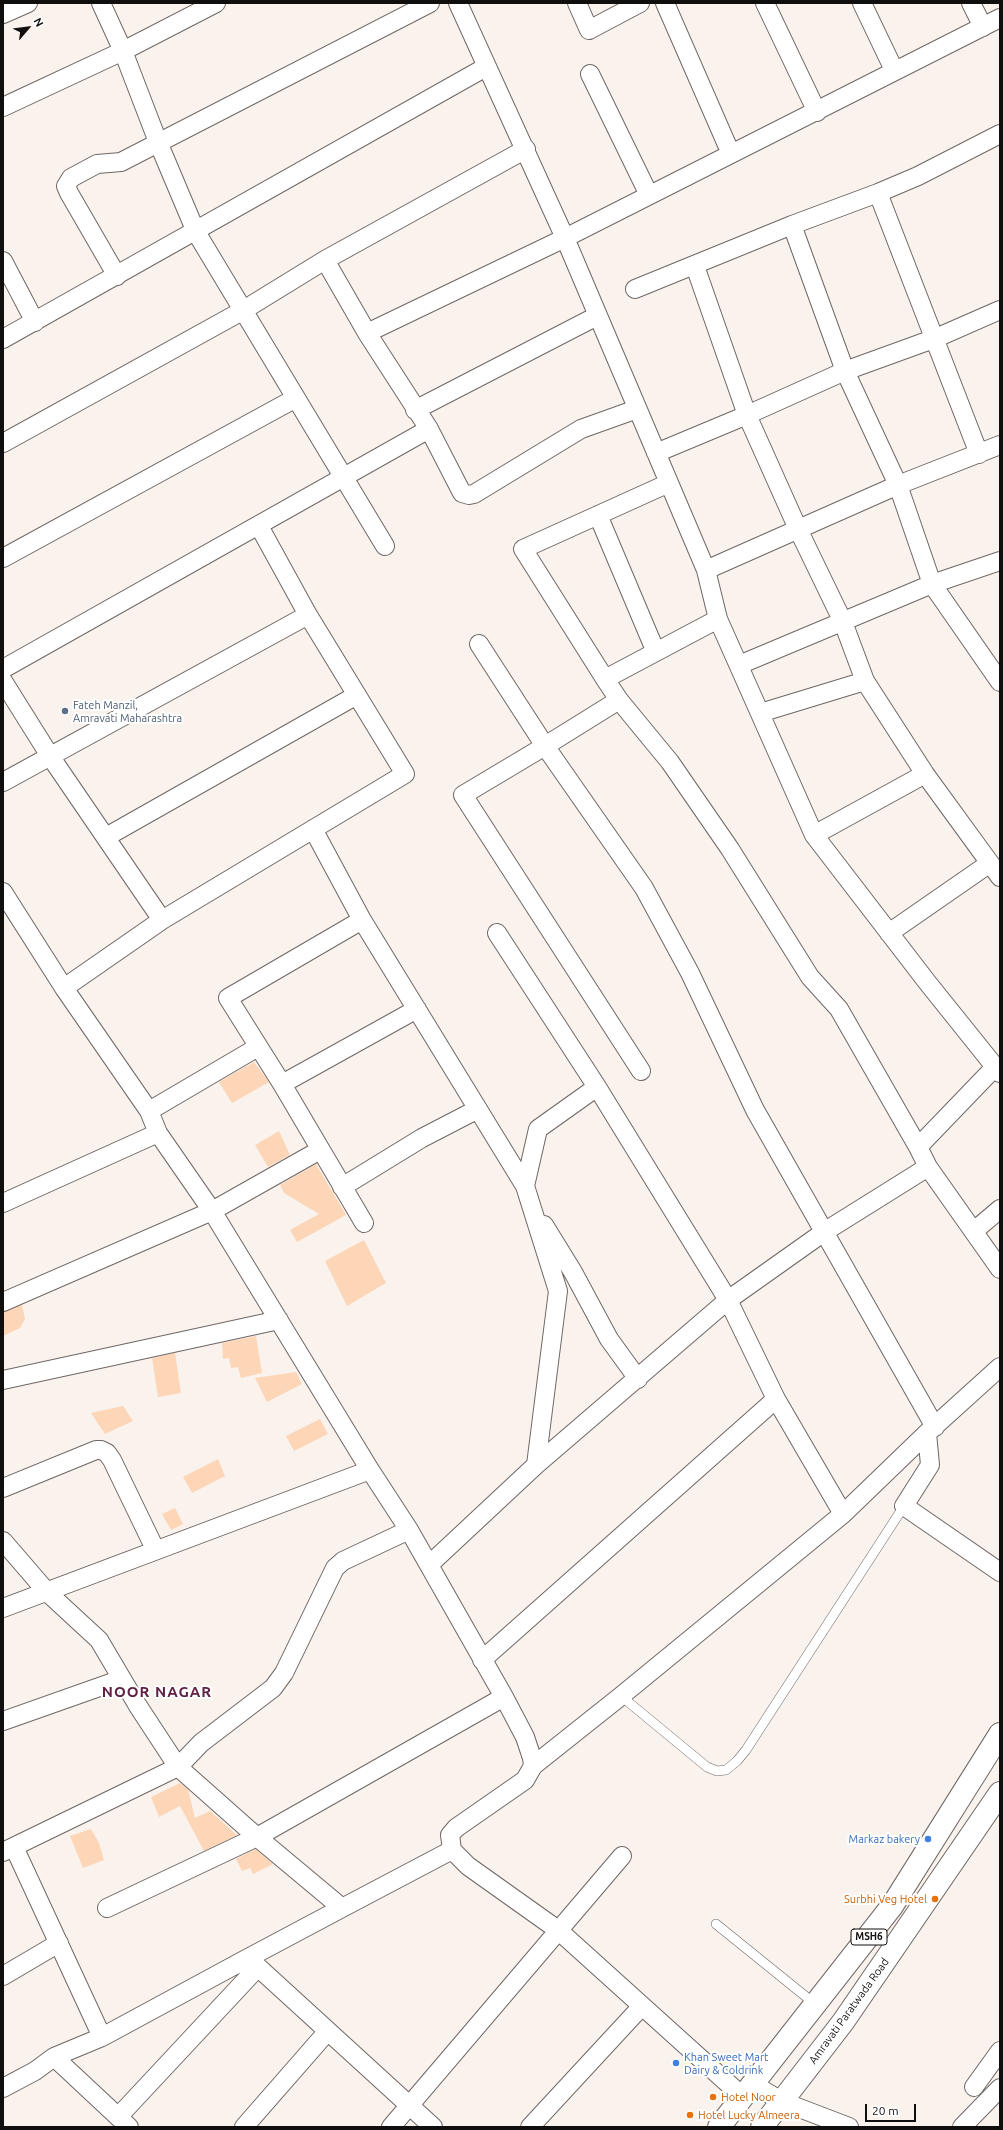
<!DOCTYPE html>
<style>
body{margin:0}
#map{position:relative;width:1003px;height:2130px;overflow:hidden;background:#faf2ed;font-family:Ubuntu,sans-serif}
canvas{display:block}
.frame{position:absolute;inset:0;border:4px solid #110f0d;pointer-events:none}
.north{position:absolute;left:8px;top:8px;width:40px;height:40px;-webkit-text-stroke:3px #fff;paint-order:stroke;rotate:62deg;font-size:11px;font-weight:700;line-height:16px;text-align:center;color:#110f0d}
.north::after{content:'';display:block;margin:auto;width:14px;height:18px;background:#110f0d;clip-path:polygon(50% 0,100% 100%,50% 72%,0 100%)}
.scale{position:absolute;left:865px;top:2104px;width:51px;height:18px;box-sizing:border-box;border:2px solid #110f0d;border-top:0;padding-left:5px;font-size:12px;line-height:14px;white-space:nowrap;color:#110f0d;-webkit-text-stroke:3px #fff;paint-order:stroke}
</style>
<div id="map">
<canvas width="1003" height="2130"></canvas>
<div class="frame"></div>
<div class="north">N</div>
<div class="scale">20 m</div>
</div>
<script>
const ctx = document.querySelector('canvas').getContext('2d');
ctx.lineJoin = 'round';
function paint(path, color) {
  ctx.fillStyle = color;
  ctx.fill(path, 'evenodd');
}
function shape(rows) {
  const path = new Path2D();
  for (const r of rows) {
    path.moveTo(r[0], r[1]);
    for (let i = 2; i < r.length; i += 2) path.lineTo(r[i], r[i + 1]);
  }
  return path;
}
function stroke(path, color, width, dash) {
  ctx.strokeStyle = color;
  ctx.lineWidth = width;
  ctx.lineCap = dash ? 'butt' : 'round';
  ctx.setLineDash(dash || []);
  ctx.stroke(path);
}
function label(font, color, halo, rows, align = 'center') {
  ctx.font = font + ' Ubuntu,sans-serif';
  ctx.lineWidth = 4;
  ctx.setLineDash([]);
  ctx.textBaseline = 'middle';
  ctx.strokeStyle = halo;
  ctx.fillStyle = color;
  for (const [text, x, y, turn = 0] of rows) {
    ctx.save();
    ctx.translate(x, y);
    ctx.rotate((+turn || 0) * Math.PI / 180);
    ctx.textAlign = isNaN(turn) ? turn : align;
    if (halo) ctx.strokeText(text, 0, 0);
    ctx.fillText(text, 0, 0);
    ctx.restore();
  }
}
const building = shape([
 [254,1062,269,1082,232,1103,219,1082],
 [279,1131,290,1155,268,1167,255,1145],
 [316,1164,346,1215,297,1242,290,1230,319,1214,284,1193,280,1185],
 [364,1240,386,1283,347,1306,325,1261],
 [22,1305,25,1319,20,1328,3,1336,3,1312],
 [256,1336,262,1373,241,1378,238,1367,231,1368,229,1358,223,1359,222,1343],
 [175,1353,181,1393,158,1397,152,1358],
 [296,1372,302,1384,267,1402,255,1378],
 [123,1406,133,1421,105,1434,91,1413],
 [320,1419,328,1434,294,1451,286,1436],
 [218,1459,225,1476,192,1493,183,1477],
 [175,1508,183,1524,171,1530,162,1514],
 [180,1783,188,1789,195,1818,210,1811,237,1835,204,1851,180,1806,159,1817,151,1797],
 [91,1829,99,1843,104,1860,83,1868,70,1836],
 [255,1849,273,1864,253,1874,250,1868,242,1871,236,1859]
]);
const service = shape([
 [621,1696,707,1767,717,1771,726,1770,737,1761,746,1750,904,1506],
 [716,1924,815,2004]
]);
const minor = shape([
 [101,3,123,51,158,142,196,232,385,546],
 [458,3,565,238,706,570,718,619,814,835,927,982,1000,1073],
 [577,3,589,30,640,3],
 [665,3,731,154],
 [765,3,817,112],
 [862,3,894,70],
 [971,3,983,27],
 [3,14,28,3],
 [590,74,649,195],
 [3,107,123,51,216,3],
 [878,193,979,454],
 [792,225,845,371,898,485,932,584,1000,682],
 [325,260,367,333,429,429,462,493,469,495,474,494,581,429,637,409],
 [3,261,35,322],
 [695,266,747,415,798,529,843,622,865,681,925,774,1000,877],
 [117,276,69,193,66,186,71,178,97,164,121,162,430,3],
 [635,289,792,225,878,193,918,176,1000,134],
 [367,333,565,238,1000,18],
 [3,339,486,67],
 [415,410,597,316],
 [3,443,242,311,325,260,526,149],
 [656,453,747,415,845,371,936,338,1000,310],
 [598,515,655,650],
 [3,558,296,398],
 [706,570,898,485,1000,445],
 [718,619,605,679,619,700,545,746,644,888,690,973,755,1110,935,1427],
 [479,644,545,746,463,795,641,1071],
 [739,665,932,584,1000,561],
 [3,669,429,429],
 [605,679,523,549,669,483],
 [3,681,50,756,162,920],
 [619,700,670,762,730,849,810,977,839,1009,918,1147],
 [760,713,865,681],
 [3,782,308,615],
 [313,829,362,920,525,1186],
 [814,835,925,774],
 [106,837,357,695],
 [3,892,64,988,149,1111,158,1133,212,1211,370,1470,409,1530,504,1697,525,1737,532,1758,533,1766,525,1780,456,1828,450,1835,452,1850,468,1866,558,1930,742,2096],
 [362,920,228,998,282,1084,364,1223],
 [889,933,990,863],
 [64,988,162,920,405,774,308,615,259,526],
 [995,1067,918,1147,928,1167,1000,1269],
 [282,1084,417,1009],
 [149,1111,258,1047],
 [342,1187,422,1138,478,1109],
 [3,1203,158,1133],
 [544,1225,573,1272,609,1339,638,1379],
 [974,1231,1000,1209],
 [3,1302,212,1211,320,1150],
 [3,1380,279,1320],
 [776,1399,843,1514],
 [927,1433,930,1465,904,1506,1000,1572],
 [536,1465,558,1291,525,1186,538,1129,597,1087],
 [3,1488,96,1450,101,1450,107,1453,112,1460,155,1549],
 [3,1541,47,1592,99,1640,138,1706,178,1767,257,1837,342,1908,248,1958,433,2127],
 [430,1564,536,1465,728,1300,824,1232,928,1167],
 [3,1608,370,1470],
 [482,1660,776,1399,728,1300,597,1087,497,933],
 [3,1721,122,1679],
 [533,1766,621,1696,843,1514,927,1433,1000,1367],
 [14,1847,102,2037],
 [3,1852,178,1767,201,1743,273,1688,284,1673,335,1568,343,1561,409,1530],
 [107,1908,257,1837,504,1697],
 [342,1908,452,1850],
 [3,1976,59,1943],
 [54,2057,102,2037,248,1958],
 [753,2084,781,2101,849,2127],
 [974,2087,1000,2051],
 [3,2088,35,2071,54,2057,129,2127],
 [118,2117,258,1967],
 [244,2127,327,2032],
 [391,2127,622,1856],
 [530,2127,642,2006],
 [962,2127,1000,2088]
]);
const primary = shape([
 [719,2127,892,1906,1000,1734],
 [762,2127,843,2022,1000,1793]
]);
const markers = [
 [65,711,4,"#5c6f8a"],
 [928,1839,4,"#3f7fe0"],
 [935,1899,4,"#e8710a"],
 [676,2063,4,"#3f7fe0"],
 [713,2097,4,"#e8710a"],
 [690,2115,4,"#e8710a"]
];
const shields = [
 [869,1937,36]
];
const shieldNames = [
 ["MSH6",869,1937]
];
const serviceNames = [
 ["Fateh Manzil,",73,705],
 ["Amravati Maharashtra",73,718]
];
const shopNames = [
 ["Markaz bakery",920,1839],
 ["Khan Sweet Mart",684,2057,"left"],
 ["Dairy & Coldrink",684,2070,"left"]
];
const foodNames = [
 ["Surbhi Veg Hotel",927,1899,"right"],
 ["Hotel Noor",721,2097],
 ["Hotel Lucky Almeera",698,2115]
];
const streetNames = [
 ["Amravati Paratwada Road",849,2011,-54]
];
const districtNames = [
 ["NOOR NAGAR",157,1692]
];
paint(building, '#fdd6b7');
stroke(service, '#6e6764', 10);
stroke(minor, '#6e6764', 20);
stroke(primary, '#6e6764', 24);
stroke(service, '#fff', 9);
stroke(minor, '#fff', 18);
stroke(primary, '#fff', 22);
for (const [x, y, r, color] of markers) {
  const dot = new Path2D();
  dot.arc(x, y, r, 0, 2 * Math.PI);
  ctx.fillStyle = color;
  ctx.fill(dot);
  stroke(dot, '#fff', 1.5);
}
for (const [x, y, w] of shields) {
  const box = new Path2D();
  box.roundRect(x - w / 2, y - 8, w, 16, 3);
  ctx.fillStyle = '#fff';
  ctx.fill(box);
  stroke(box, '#110f0d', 1);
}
label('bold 10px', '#110f0d', null, shieldNames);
label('11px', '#4e5e75', '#fff', serviceNames, 'left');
label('11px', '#366cbe', '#fff', shopNames, 'right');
label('11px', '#c56008', '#fff', foodNames, 'left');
label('11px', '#110f0d', '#fff', streetNames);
ctx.letterSpacing = '1px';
label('bold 15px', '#5f2144', '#fff', districtNames);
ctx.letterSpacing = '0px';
</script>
